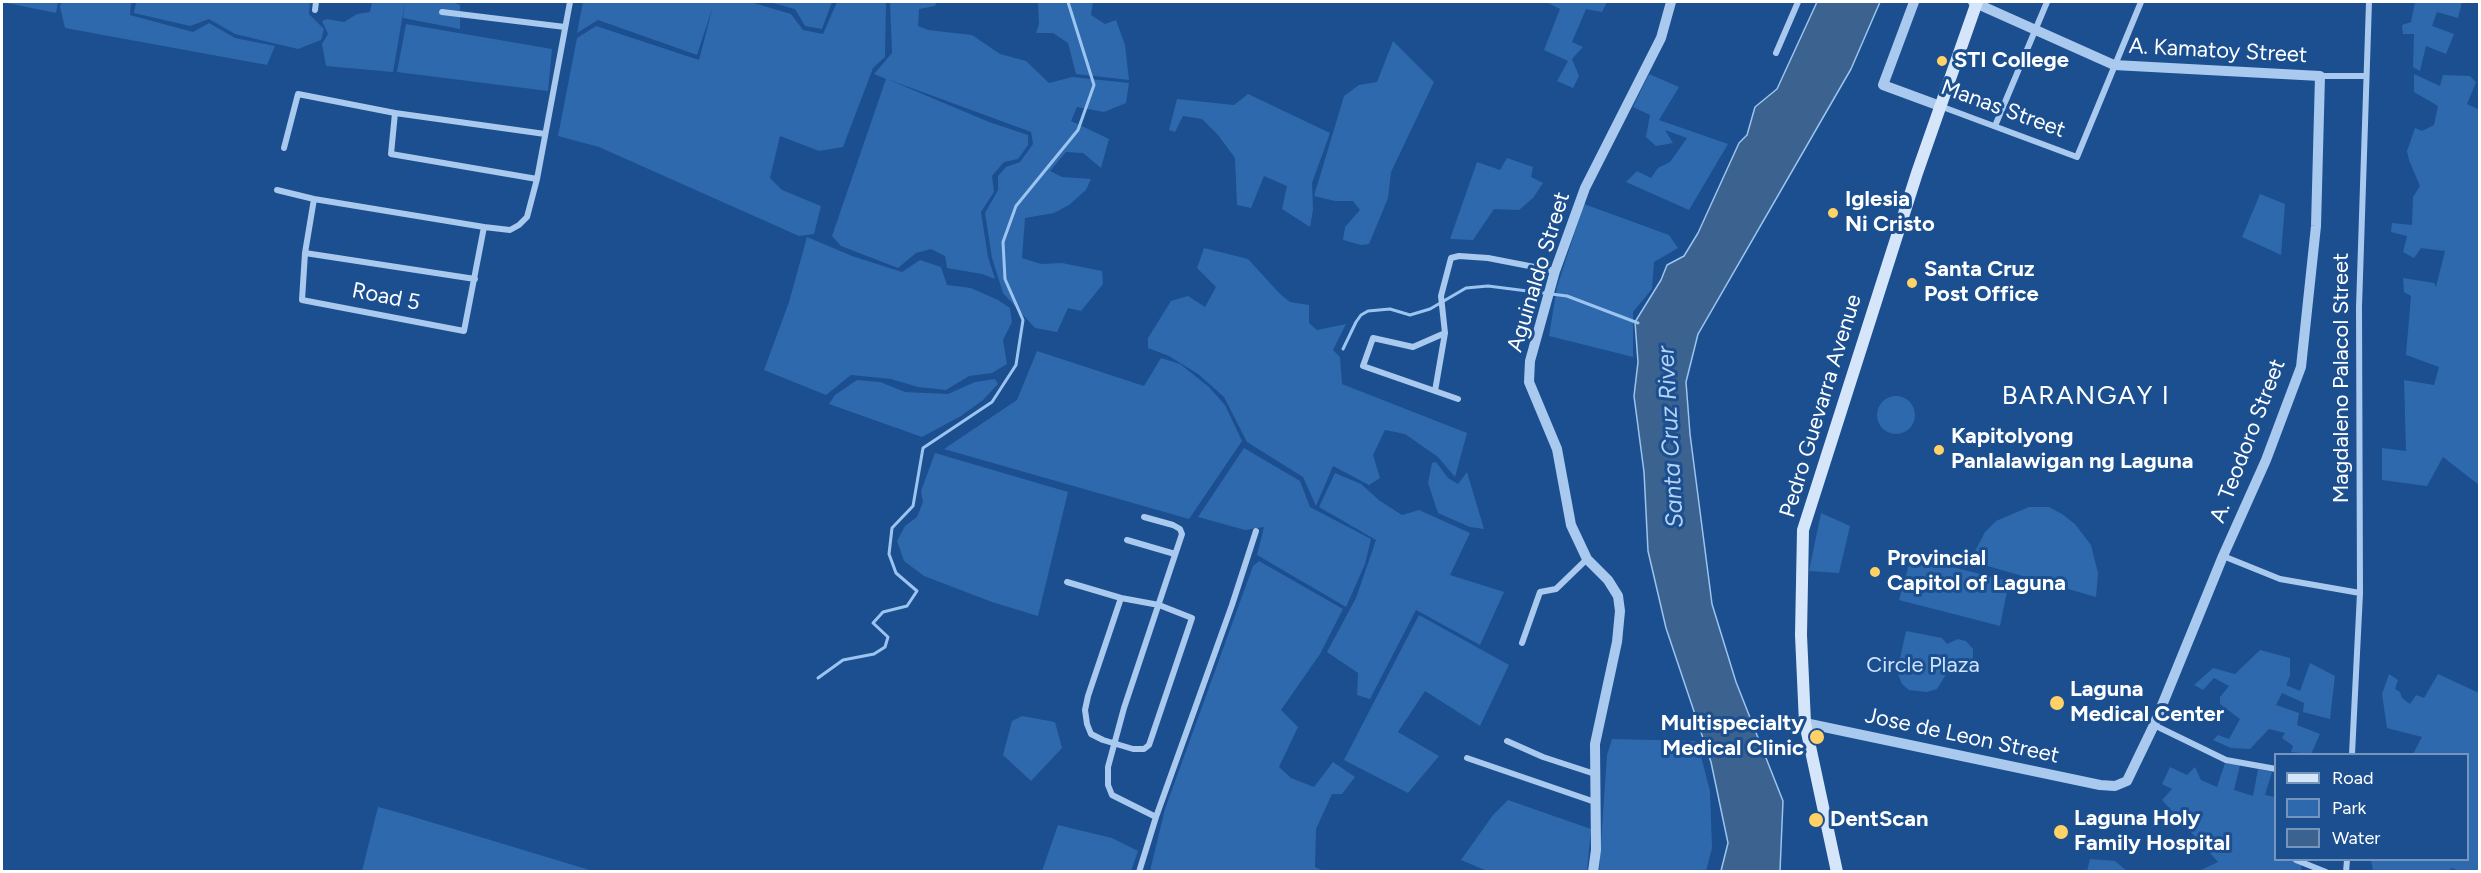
<!DOCTYPE html>
<style>
body{margin:0}
#map{position:relative;width:2481px;height:873px;overflow:hidden;background:#1b4f8f;font-family:Figtree,sans-serif}
canvas{display:block}
.frame{position:absolute;inset:0;border:3px solid #fff;pointer-events:none}
.legend{position:absolute;left:2274px;top:753px;width:195px;height:108px;box-sizing:border-box;background:#1b4f8f;border:2px solid #7695bc;margin:0;padding:8px 10px;list-style:none;font-size:18px;color:#fff}
.legend li{display:flex;align-items:center;gap:12px;height:30px}
.legend b{width:30px;border:2px solid #7695bc}
</style>
<div id="map">
<canvas width="2481" height="873"></canvas>
<div class="frame"></div>
<ul class="legend">
<li><b style="height:8px;background:#d6e6fa"></b>Road</li>
<li><b style="height:16px;background:#2e69ad"></b>Park</li>
<li><b style="height:16px;background:#3c6290"></b>Water</li>
</ul>
</div>
<script>
const ctx = document.querySelector('canvas').getContext('2d');
ctx.lineJoin = 'round';
function paint(path, color) {
  ctx.fillStyle = color;
  ctx.fill(path, 'evenodd');
}
function shape(rows) {
  const path = new Path2D();
  for (const r of rows) {
    if (r.length === 3) {
      path.moveTo(r[0] + r[2], r[1]);
      path.arc(r[0], r[1], r[2], 0, 2 * Math.PI);
      continue;
    }
    path.moveTo(r[0], r[1]);
    for (let i = 2; i < r.length; i += 2) path.lineTo(r[i], r[i + 1]);
  }
  return path;
}
function stroke(path, color, width, dash) {
  ctx.strokeStyle = color;
  ctx.lineWidth = width;
  ctx.lineCap = dash ? 'butt' : 'round';
  ctx.setLineDash(dash || []);
  ctx.stroke(path);
}
function label(font, color, halo, rows, align = 'center') {
  ctx.font = font + ' Figtree,sans-serif';
  ctx.lineWidth = 6;
  ctx.setLineDash([]);
  ctx.textBaseline = 'middle';
  ctx.strokeStyle = halo;
  ctx.fillStyle = color;
  for (const [text, x, y, turn = 0] of rows) {
    ctx.save();
    ctx.translate(x, y);
    ctx.rotate((+turn || 0) * Math.PI / 180);
    ctx.textAlign = isNaN(turn) ? turn : align;
    if (halo) ctx.strokeText(text, 0, 0);
    ctx.fillText(text, 0, 0);
    ctx.restore();
  }
}
const green = shape([
 [2,2,58,2,56,13],
 [61,2,131,2,130,15,193,32,209,23,235,38,275,46,267,65,65,28,60,7],
 [136,2,310,2,309,14,324,29,321,40,298,49,235,34,209,19,190,26,134,13],
 [372,2,453,2,460,5,460,29,403,18,405,2,393,72,326,66,322,44,328,34,322,21,327,19,344,22,357,14,370,12],
 [583,2,750,2,791,14,803,30,823,34,837,2,886,2,885,57,873,68,843,147,819,151,780,136,770,178,782,190,821,206,814,234,799,236,599,147,558,136,577,38,596,26,699,60,713,6,697,55,598,20,577,33],
 [769,2,832,2,822,29,805,26,795,9],
 [890,2,937,2,935,6,919,9,918,26,928,30,972,35,1000,54,1026,61,1049,83,1072,77,1129,83,1126,103,1104,112,1077,107,1071,121,1109,139,1101,168,1083,153,1066,152,1050,171,1062,177,1091,179,1086,190,1069,205,1054,213,1025,218,1022,258,1041,264,1062,263,1102,271,1103,284,1081,311,1068,308,1057,332,1035,328,1003,293,992,258,985,213,998,190,998,176,1006,167,1020,162,1033,144,1031,132,887,79,989,122,1028,135,1028,145,1018,159,1004,162,992,176,994,192,981,212,988,257,995,279,982,274,947,268,945,256,931,249,916,253,898,268,841,246,832,236,886,79,874,74,892,53],
 [1038,2,1093,2,1091,15,1105,24,1116,20,1125,45,1129,80,1076,74,1068,43,1053,33,1036,33,1039,24],
 [1546,2,1607,2,1602,12,1586,9,1572,42,1583,47,1572,59,1579,76,1573,88,1557,81,1568,61,1544,50,1560,9],
 [2415,2,2462,2,2458,18,2437,12,2432,26,2454,34,2446,54,2426,46,2420,71,2413,67,2414,34,2403,34,2402,25,2411,22],
 [406,24,552,49,548,91,397,72],
 [1393,41,1434,82,1391,172,1388,198,1369,244,1361,245,1343,240,1345,227,1360,210,1353,201,1335,201,1314,196,1344,96,1359,85,1377,82],
 [1649,74,1679,87,1659,120,1728,144,1689,210,1626,182,1637,171,1651,178,1658,168,1670,162,1687,138,1665,130,1673,143,1656,146,1646,137,1650,115,1633,107],
 [2414,74,2440,86,2443,75,2470,76,2476,82,2467,104,2480,110,2479,485,2443,457,2427,486,2382,480,2382,448,2406,451,2404,380,2434,385,2439,367,2406,355,2411,296,2404,292,2403,278,2434,283,2436,287,2445,251,2421,248,2414,258,2403,252,2407,236,2391,232,2392,223,2412,225,2413,197,2420,186,2409,160,2407,151,2415,128,2422,131,2434,125,2438,106,2414,92],
 [1248,94,1330,133,1312,183,1313,210,1310,227,1282,209,1287,186,1264,176,1251,208,1237,205,1235,158,1218,135,1202,119,1183,116,1175,132,1169,130,1177,99,1234,105],
 [1507,158,1533,167,1531,177,1543,183,1533,198,1519,210,1494,209,1473,240,1450,239,1477,162,1500,170],
 [2260,194,2285,204,2281,255,2242,237],
 [1584,204,1669,235,1678,248,1654,262,1652,289,1633,312,1633,357,1549,336,1557,287],
 [807,237,852,256,902,272,920,260,941,267,947,285,971,288,998,300,1010,308,1012,322,1003,340,1007,364,992,373,969,376,946,390,918,387,891,379,851,375,826,395,764,370,789,302],
 [1204,248,1248,259,1280,294,1290,302,1309,305,1309,323,1317,330,1346,324,1333,350,1340,357,1342,384,1467,433,1455,477,1438,457,1405,434,1385,430,1373,455,1380,478,1369,485,1333,466,1316,506,1303,477,1247,442,1224,397,1198,374,1169,356,1148,348,1148,338,1171,301,1188,296,1205,307,1216,287,1197,268],
 [1037,351,1144,386,1161,358,1180,364,1209,387,1225,405,1242,441,1189,519,944,449,1017,400],
 [995,379,998,384,983,400,961,416,922,437,829,404,835,395,857,380,880,382,905,392,948,394,975,382],
 [1896,415,19],
 [1244,448,1300,481,1310,507,1371,539,1365,564,1346,607,1257,555,1264,527,1245,530,1198,517],
 [935,453,1068,492,1038,616,992,602,924,576,904,561,897,541,905,526,917,517,923,502,921,491],
 [1436,462,1448,478,1458,484,1467,472,1484,529,1470,527,1438,513,1428,483,1432,463],
 [1335,473,1361,484,1380,501,1402,515,1419,510,1470,533,1450,575,1504,592,1480,645,1416,610,1370,699,1357,695,1358,673,1327,652,1356,598,1376,540,1319,507],
 [2029,507,2049,507,2062,514,2075,524,2091,545,2098,573,2096,597,1970,561,1985,532,1996,521],
 [1821,513,1850,526,1839,573,1809,571],
 [1911,557,2009,581,2000,626,1899,600],
 [1259,561,1343,609,1320,654,1281,710,1298,727,1279,767,1291,778,1314,787,1333,762,1355,777,1342,794,1332,794,1316,829,1315,867,1323,871,1150,871,1165,809,1253,566],
 [1419,615,1509,665,1480,726,1425,691,1398,732,1439,756,1408,793,1344,760],
 [1906,631,1942,638,1947,644,1958,639,1966,641,1973,649,1973,660,1963,669,1950,668,1937,689,1927,692,1909,690,1902,684,1897,672],
 [2260,650,2290,658,2290,676,2286,685,2300,691,2310,663,2335,676,2330,719,2303,712,2304,703,2282,693,2276,705,2299,713,2297,725,2320,734,2311,754,2291,752,2293,746,2282,738,2285,733,2269,729,2250,749,2231,748,2213,740,2218,735,2229,739,2240,719,2220,704,2220,697,2229,686,2214,678,2203,690,2194,685,2213,668,2235,674],
 [2389,674,2398,680,2395,689,2400,692,2402,698,2410,704,2416,695,2424,698,2438,674,2479,693,2479,871,2460,871,2451,868,2450,872,2373,871,2371,860,2468,860,2468,754,2413,754,2422,737,2387,728,2382,694],
 [1022,716,1055,722,1062,748,1031,781,1003,755,1012,721],
 [1612,739,1697,741,1710,791,1712,848,1706,871,1599,872,1607,755],
 [2225,763,2240,765,2234,790,2253,796,2258,769,2272,772,2265,795,2275,797,2276,860,2302,860,2301,871,2199,871,2218,862,2162,800,2172,789,2162,784,2170,767,2187,775,2195,767,2201,780,2217,787],
 [1508,800,1591,829,1587,871,1487,871,1461,860,1493,815],
 [378,807,404,814,593,871,362,871],
 [1058,825,1112,838,1138,851,1131,871,1042,871],
 [2090,859,2115,861,2127,871,2087,871]
]);
const water = shape([
 [1817,2,1880,2,1851,69,1698,334,1686,382,1690,434,1712,604,1736,682,1783,801,1780,871,1721,871,1728,843,1711,762,1666,628,1648,551,1644,472,1634,396,1638,362,1635,322,1661,280,1667,265,1684,256,1698,233,1739,143,1747,135,1755,107,1777,89,1817,2]
]);
const stream = shape([
 [1343,349,1356,322,1361,315,1368,311,1390,309,1410,315,1430,309,1466,288,1488,286,1567,296,1638,323],
 [818,678,843,660,874,654,885,647,888,637,873,623,883,612,907,606,917,591,896,573,889,554,892,528,913,506,923,448,992,402,1016,365,1023,320,1005,279,1003,242,1016,206,1078,130,1094,85,1068,2]
]);
const minor = shape([
 [315,10,316,2],
 [442,12,565,27],
 [1776,53,1798,2],
 [2320,76,2365,76],
 [1940,106,2077,157,2141,2],
 [1995,126,2047,2],
 [284,148,298,94,395,113],
 [537,179,391,154,395,113,545,134],
 [277,190,314,199,484,227,510,230,519,225,527,217,537,179,570,2],
 [314,199,305,253,302,300,464,331,484,227],
 [305,253,475,279],
 [1445,333,1413,347,1373,338,1363,366,1458,399],
 [1435,391,1445,333,1441,296,1451,258,1459,256,1488,258,1555,271],
 [1127,540,1175,554],
 [2223,556,2280,579,2360,593],
 [1067,582,1121,598,1159,605,1192,618,1149,745,1144,749,1133,749,1103,740,1091,734,1087,724,1085,710,1088,696,1121,598],
 [1522,643,1540,592,1556,589,1587,559],
 [2154,725,2226,760,2276,769],
 [1507,741,1543,757,1595,774],
 [2352,754,2360,593,2359,307,2369,2],
 [1467,758,1595,802],
 [1156,817,1232,605,1256,531],
 [2296,860,2326,872],
 [1139,872,1156,817,1112,795,1108,785,1108,767,1124,708,1182,534,1180,529,1173,525,1144,517],
 [2346,872,2347,860]
]);
const tertiary = shape([
 [1914,2,1883,85,1940,106],
 [1805,723,2100,785,2115,786,2127,781,2154,725,2223,556,2266,460,2301,367,2316,226,2320,76,2114,65,1973,2],
 [1593,872,1596,850,1595,744,1617,642,1620,611,1618,596,1608,580,1587,559,1571,525,1557,449,1529,382,1530,361,1555,271,1585,188,1661,38,1671,2]
]);
const secondary = shape([
 [1837,872,1805,723,1801,635,1803,530,1917,173,1977,2]
]);
const markers = [
 [1942,61,6,"#ffd166"],
 [1833,213,6,"#ffd166"],
 [1912,283,6,"#ffd166"],
 [1939,450,6,"#ffd166"],
 [1875,572,6,"#ffd166"],
 [2057,703,8,"#ffd166"],
 [1817,737,8,"#ffd166"],
 [1816,820,8,"#ffd166"],
 [2061,832,8,"#ffd166"]
];
const streetNames = [
 ["A. Kamatoy Street",2218,51,3],
 ["Manas Street",2003,109,20],
 ["Aguinaldo Street",1539,272,-73],
 ["Road 5",386,297,11],
 ["Magdaleno Palacol Street",2342,378,-90],
 ["Pedro Guevarra Avenue",1821,406,-73],
 ["A. Teodoro Street",2248,441,-69],
 ["Jose de Leon Street",1962,736,12]
];
const poiNames = [
 ["STI College",1954,61],
 ["Iglesia",1845,200],
 ["Ni Cristo",1845,225],
 ["Santa Cruz",1924,270],
 ["Post Office",1924,295],
 ["Kapitolyong",1951,437],
 ["Panlalawigan ng Laguna",1951,462],
 ["Provincial",1887,559],
 ["Capitol of Laguna",1887,584],
 ["Laguna",2070,690],
 ["Medical Center",2070,715],
 ["Multispecialty",1804,724,"right"],
 ["Medical Clinic",1804,749,"right"],
 ["Laguna Holy",2074,819],
 ["Family Hospital",2074,844],
 ["DentScan",1830,820]
];
const parkNames = [
 ["Circle Plaza",1923,666]
];
const waterNames = [
 ["Santa Cruz River",1671,437,-93]
];
const quarterNames = [
 ["BARANGAY I",2086,396]
];
paint(green, '#2e69ad');
paint(water, '#3c6290');
stroke(water, '#9cc4f0', 1.5);
stroke(stream, '#9cc4f0', 3);
stroke(minor, '#a9c9ee', 6);
stroke(tertiary, '#a9c9ee', 10);
stroke(secondary, '#d6e6fa', 12);
for (const [x, y, r, color] of markers) {
  const dot = new Path2D();
  dot.arc(x, y, r, 0, 2 * Math.PI);
  ctx.fillStyle = color;
  ctx.fill(dot);
  stroke(dot, '#1b4f8f', 2);
}
label('22px', '#fff', '#1b4f8f', streetNames);
label('bold 22px', '#fff', '#1b4f8f', poiNames, 'left');
label('22px', '#cfe3fa', '#1b4f8f', parkNames);
label('italic 24px', '#b5d3f5', '#1b4f8f', waterNames);
ctx.letterSpacing = '1.5px';
label('26px', '#fff', '#1b4f8f', quarterNames);
ctx.letterSpacing = '0px';
</script>
